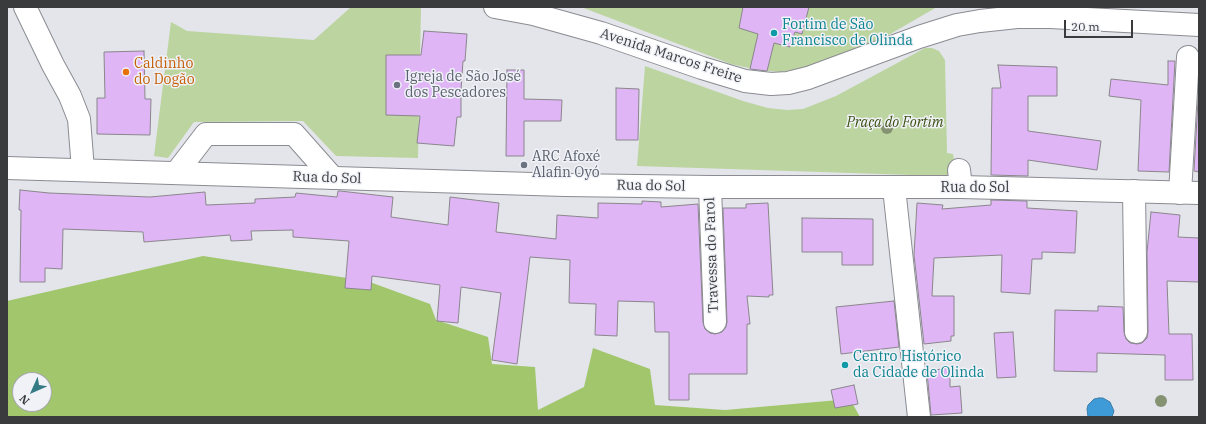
<!DOCTYPE html>
<meta charset="utf-8">
<style>
body{margin:0}
#map{position:relative;width:1206px;height:424px;overflow:hidden;background:#e3e5eb;font-family:"IBM Plex Serif",serif}
canvas{display:block}
.frame{position:absolute;inset:0;border:8px solid #3a3b3d;pointer-events:none}
.north{position:absolute;left:12px;top:372px;width:40px;height:40px;box-sizing:border-box;background:#f0f2f8;border:1px solid #a7a9ad;border-radius:50%;rotate:225deg;font-size:11px;font-weight:700;line-height:16px;text-align:center;color:#3a3b3d}
.north::after{content:'';display:block;margin:auto;width:14px;height:18px;background:#347b86;clip-path:polygon(50% 0,100% 100%,50% 72%,0 100%)}
.scale{position:absolute;left:1064px;top:20px;width:69px;height:18px;box-sizing:border-box;border:2px solid #3a3b3d;border-top:0;padding-left:5px;font-size:12px;line-height:14px;white-space:nowrap;color:#3a3b3d;-webkit-text-stroke:3px #f0f2f8;paint-order:stroke}
</style>
<div id="map">
<canvas width="1206" height="424"></canvas>
<div class="frame"></div>
<div class="north">N</div>
<div class="scale">20 m</div>
</div>
<script>
const ctx = document.querySelector('canvas').getContext('2d');
ctx.lineJoin = 'round';
function paint(path, color) {
  ctx.fillStyle = color;
  ctx.fill(path, 'evenodd');
}
function shape(rows) {
  const path = new Path2D();
  for (const r of rows) {
    path.moveTo(r[0], r[1]);
    for (let i = 2; i < r.length; i += 2) path.lineTo(r[i], r[i + 1]);
  }
  return path;
}
function stroke(path, color, width, dash) {
  ctx.strokeStyle = color;
  ctx.lineWidth = width;
  ctx.lineCap = dash ? 'butt' : 'round';
  ctx.setLineDash(dash || []);
  ctx.stroke(path);
}
function label(font, color, halo, rows, align = 'center') {
  ctx.font = font + ' "IBM Plex Serif",serif';
  ctx.lineWidth = 3;
  ctx.setLineDash([]);
  ctx.textBaseline = 'middle';
  ctx.strokeStyle = halo;
  ctx.fillStyle = color;
  for (const [text, x, y, turn = 0] of rows) {
    ctx.save();
    ctx.translate(x, y);
    ctx.rotate((+turn || 0) * Math.PI / 180);
    ctx.textAlign = isNaN(turn) ? turn : align;
    if (halo) ctx.strokeText(text, 0, 0);
    ctx.fillText(text, 0, 0);
    ctx.restore();
  }
}
const green = shape([
 [351,7,421,8,418,158,336,156,303,121,194,122,168,158,154,156,171,22,187,31,314,40],
 [581,7,937,7,866,48,818,66,780,72,758,70,731,64],
 [925,48,932,48,939,51,945,60,947,153,953,154,954,160,952,171,949,174,943,176,637,166,645,66,743,101,768,108,787,110,803,109,836,96]
]);
const forest = shape([
 [203,256,367,281,430,304,436,320,488,337,492,364,535,367,538,410,584,387,593,348,650,369,655,405,725,410,850,399,860,417,7,417,7,301],
 [20,380,44,380,44,404,20,404]
]);
const water = shape([
 [1099,398,1103,398,1110,402,1114,411,1112,417,1088,417,1087,409,1088,405,1094,399,1099,398]
]);
const building = shape([
 [743,7,809,7,802,34,795,32,790,47,774,43,767,71,750,69,758,34,739,28,743,7],
 [424,31,467,34,465,61,463,61,461,90,461,117,457,117,454,146,417,143,420,116,386,115,386,55,421,55,424,31],
 [144,51,145,99,151,99,150,135,97,134,97,98,105,98,104,52,144,51],
 [1168,61,1175,61,1169,172,1138,171,1141,100,1109,96,1111,79,1168,85,1168,61],
 [998,65,1057,67,1057,96,1028,96,1028,131,1101,141,1097,170,1028,160,1028,176,991,175,992,88,1001,88,998,65],
 [507,70,524,70,524,99,562,100,561,121,524,121,524,156,506,156,507,70],
 [1199,83,1199,172,1194,171,1199,83],
 [616,88,639,89,638,140,616,140,616,88],
 [20,190,49,193,150,197,205,192,206,205,255,203,255,199,295,197,296,193,337,197,338,191,340,191,393,197,391,217,448,225,450,197,499,203,496,232,556,239,557,215,598,218,598,203,642,204,642,201,661,202,661,207,698,204,703,322,705,329,710,333,715,334,722,332,726,327,727,322,723,208,746,208,746,204,768,203,773,295,769,295,769,297,747,296,750,324,747,324,747,374,689,374,689,400,669,400,669,332,655,332,654,302,618,301,617,336,595,335,596,304,569,303,570,260,530,257,517,364,492,360,501,293,461,287,458,323,437,321,440,285,372,276,371,290,345,288,349,241,293,237,293,230,251,231,252,240,231,241,230,235,144,242,143,232,63,229,62,269,45,268,45,282,20,282,21,210,19,210,20,190],
 [991,200,1027,201,1027,208,1077,211,1075,253,1042,252,1042,259,1032,259,1030,294,1001,292,1002,255,934,258,932,296,954,296,954,336,951,336,951,341,924,344,914,255,917,203,943,205,942,209,991,205,991,200],
 [1151,212,1180,215,1178,237,1199,238,1199,282,1167,281,1169,334,1192,334,1193,380,1165,380,1165,355,1097,353,1097,372,1054,371,1055,310,1098,311,1098,306,1123,307,1124,332,1126,339,1130,343,1137,344,1142,343,1147,338,1148,332,1147,252,1151,212],
 [802,218,873,219,873,265,842,265,842,252,802,252,802,218],
 [894,301,899,347,841,354,836,307,894,301],
 [1013,332,1016,377,997,378,994,333,1013,332],
 [950,367,950,387,960,386,962,413,931,415,927,372,950,367],
 [854,385,858,404,835,408,831,390,854,385]
]);
const minor = shape([
 [25,7,53,65,70,96,79,119,83,170],
 [959,170,961,187],
 [176,173,206,134,294,134,333,178],
 [710,187,715,322],
 [894,188,919,417],
 [1134,191,1136,332],
 [1180,193,1188,57]
]);
const major = shape([
 [495,7,533,14,601,33,702,68,745,81,771,84,788,83,808,78,919,37,957,25,980,21,1017,17,1050,17,1199,25],
 [7,168,565,185,710,187,961,187,1199,193]
]);
const trees = [
 [887,128],
 [1161,401]
];
const markers = [
 [774,33,4,"#0f9aa8"],
 [126,72,4,"#e8710a"],
 [397,85,4,"#6b7280"],
 [524,165,4,"#6b7280"],
 [845,365,4,"#0f9aa8"]
];
const cultureNames = [
 ["Fortim de São",782,25],
 ["Francisco de Olinda",782,41],
 ["Centro Histórico",853,357],
 ["da Cidade de Olinda",853,373]
];
const streetNames = [
 ["Avenida Marcos Freire",671,56,18],
 ["Rua do Sol",327,178,2],
 ["Rua do Sol",651,186,1],
 ["Rua do Sol",975,188],
 ["Travessa do Farol",712,255,-92]
];
const foodNames = [
 ["Caldinho",134,64],
 ["do Dogão",134,80]
];
const worshipNames = [
 ["Igreja de São José",405,77],
 ["dos Pescadores",405,93],
 ["ARC Afoxé",532,157],
 ["Alafin Oyó",532,173]
];
const parkNames = [
 ["Praça do Fortim",895,123]
];
paint(green, '#bcd49f');
paint(forest, '#a1c66c');
paint(water, '#3f9bd7');
stroke(water, '#3e7ea9', 1);
paint(building, '#dfb5f6');
stroke(building, '#8a868c', 1);
stroke(minor, '#8b8c92', 24);
stroke(major, '#8b8c92', 24);
stroke(minor, '#fff', 22);
stroke(major, '#fff', 22);
ctx.fillStyle = '#869373';
for (const [x, y] of trees) {
  ctx.beginPath();
  ctx.arc(x, y, 6, 0, 2 * Math.PI);
  ctx.fill();
}
for (const [x, y, r, color] of markers) {
  const dot = new Path2D();
  dot.arc(x, y, r, 0, 2 * Math.PI);
  ctx.fillStyle = color;
  ctx.fill(dot);
  stroke(dot, '#f0f2f8', 1.5);
}
label('14px', '#0d838f', '#f0f2f8', cultureNames, 'left');
label('14px', '#3a3b3d', '#f0f2f8', streetNames);
label('14px', '#c56008', '#f0f2f8', foodNames, 'left');
label('14px', '#5b616d', '#f0f2f8', worshipNames, 'left');
label('italic 14px', '#3a5010', '#f0f2f8', parkNames);
</script>
